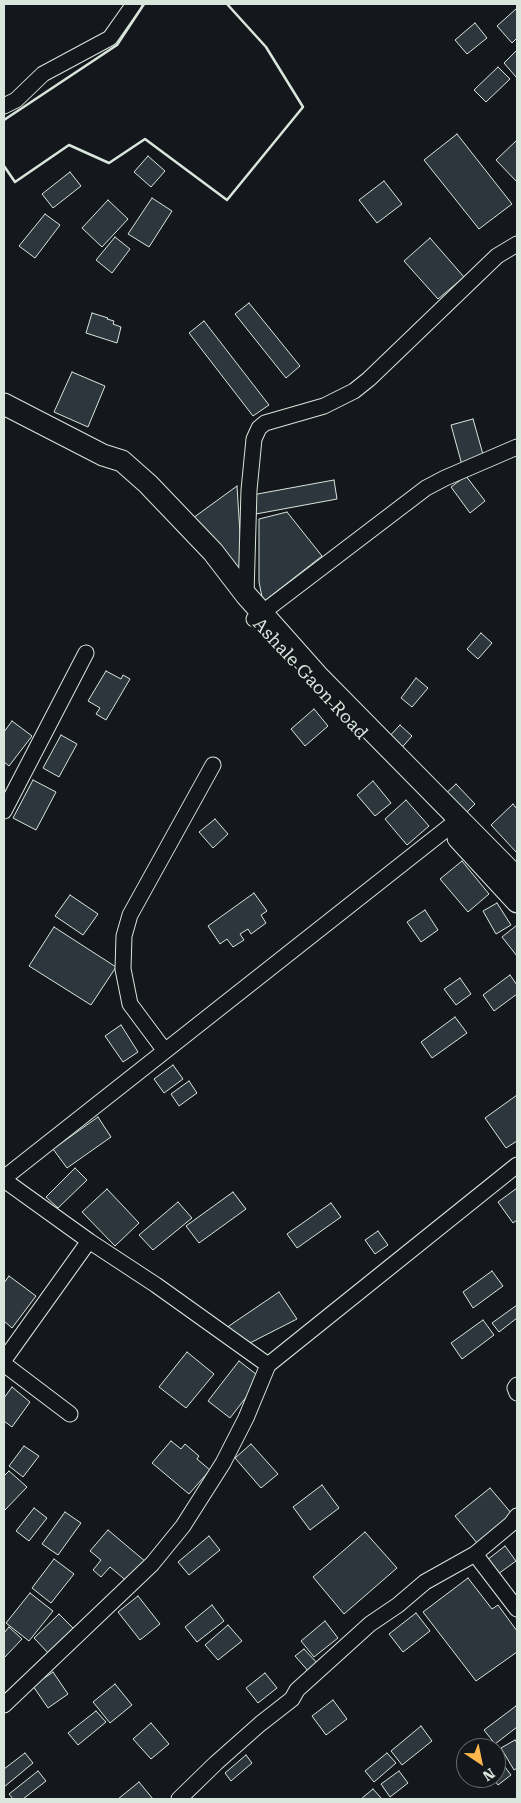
<!DOCTYPE html>
<style>
body{margin:0}
#map{position:relative;width:521px;height:1803px;overflow:hidden;background:#14181c;font-family:"Roboto Serif",serif}
canvas{display:block}
.frame{position:absolute;inset:0;border:5px solid #d8e6dc;pointer-events:none}
.north{position:absolute;left:456px;top:1738px;width:50px;height:50px;box-sizing:border-box;background:#14181c;border:1px solid #626a69;border-radius:50%;rotate:146deg;font-size:14px;font-weight:700;line-height:20px;text-align:center;color:#d8e6dc}
.north::after{content:'';display:block;margin:auto;width:18px;height:22px;background:#ffb74d;clip-path:polygon(50% 0,100% 100%,50% 72%,0 100%)}
</style>
<div id="map">
<canvas width="521" height="1803"></canvas>
<div class="frame"></div>
<div class="north">N</div>
</div>
<script>
const ctx = document.querySelector('canvas').getContext('2d');
ctx.lineJoin = 'round';
function paint(path, color) {
  ctx.fillStyle = color;
  ctx.fill(path, 'evenodd');
}
function shape(rows) {
  const path = new Path2D();
  for (const r of rows) {
    path.moveTo(r[0], r[1]);
    for (let i = 2; i < r.length; i += 2) path.lineTo(r[i], r[i + 1]);
  }
  return path;
}
function stroke(path, color, width, dash) {
  ctx.strokeStyle = color;
  ctx.lineWidth = width;
  ctx.lineCap = dash ? 'butt' : 'round';
  ctx.setLineDash(dash || []);
  ctx.stroke(path);
}
function label(font, color, halo, rows, align = 'center') {
  ctx.font = font + ' "Roboto Serif",serif';
  ctx.lineWidth = 4;
  ctx.setLineDash([]);
  ctx.textBaseline = 'middle';
  ctx.strokeStyle = halo;
  ctx.fillStyle = color;
  for (const [text, x, y, turn = 0] of rows) {
    ctx.save();
    ctx.translate(x, y);
    ctx.rotate((+turn || 0) * Math.PI / 180);
    ctx.textAlign = isNaN(turn) ? turn : align;
    if (halo) ctx.strokeText(text, 0, 0);
    ctx.fillText(text, 0, 0);
    ctx.restore();
  }
}
const building = shape([
 [517,8,517,38,512,43,497,26,517,8],
 [475,23,487,38,467,54,455,40,475,23],
 [517,50,517,76,516,77,504,63,517,50],
 [498,67,510,79,486,102,474,90,498,67],
 [457,134,512,204,479,229,424,160,457,134],
 [517,140,517,182,496,160,517,140],
 [148,156,165,171,151,187,134,172,148,156],
 [70,172,81,186,53,208,42,194,70,172],
 [384,181,402,204,377,223,359,200,384,181],
 [152,198,172,211,149,247,128,234,152,198],
 [108,200,128,219,102,247,82,228,108,200],
 [45,214,60,225,35,258,19,246,45,214],
 [115,237,130,249,112,273,96,260,115,237],
 [430,238,464,277,438,299,404,261,430,238],
 [249,303,300,366,286,378,235,314,249,303],
 [92,313,108,318,107,319,114,321,113,324,121,327,117,343,86,333,92,313],
 [204,321,269,405,253,416,189,333,204,321],
 [72,372,105,386,88,427,54,412,72,372],
 [473,419,484,458,462,465,451,425,473,419],
 [466,476,485,501,470,513,451,487,466,476],
 [334,480,337,499,256,514,252,495,334,480],
 [237,486,242,565,231,572,193,518,237,486],
 [287,512,322,556,263,602,259,582,259,519,287,512],
 [481,633,492,643,478,659,467,649,481,633],
 [106,671,121,679,123,675,130,679,106,720,96,714,100,708,88,701,106,671],
 [416,678,428,688,412,707,401,698,416,678],
 [314,709,328,726,305,746,291,729,314,709],
 [12,721,32,736,9,766,4,762,4,732,12,721],
 [400,725,412,736,398,752,385,741,400,725],
 [61,735,77,744,59,777,43,768,61,735],
 [33,780,56,792,36,830,13,818,33,780],
 [373,781,391,803,375,816,357,795,373,781],
 [456,784,475,804,462,817,442,797,456,784],
 [406,800,429,826,407,845,385,819,406,800],
 [513,804,517,809,517,853,491,825,513,804],
 [215,819,228,834,213,848,199,832,215,819],
 [462,861,489,894,468,912,440,879,462,861],
 [254,893,267,911,261,915,266,923,251,934,248,929,240,934,244,940,233,947,227,939,220,944,208,926,254,893],
 [70,895,98,914,83,935,55,916,70,895],
 [497,903,511,925,496,934,483,911,497,903],
 [425,910,438,930,421,942,407,922,425,910],
 [517,925,517,956,502,937,517,925],
 [54,927,116,967,91,1005,29,966,54,927],
 [510,975,517,985,517,994,494,1011,483,995,510,975],
 [460,978,471,994,456,1005,444,989,460,978],
 [455,1017,467,1033,432,1058,421,1042,455,1017],
 [121,1025,138,1052,123,1062,105,1036,121,1025],
 [173,1065,183,1079,164,1093,154,1079,173,1065],
 [189,1081,197,1093,179,1106,171,1094,189,1081],
 [517,1095,517,1141,506,1148,485,1118,517,1095],
 [98,1117,111,1137,67,1168,53,1149,98,1117],
 [75,1168,87,1180,58,1208,46,1197,75,1168],
 [517,1188,517,1220,513,1223,498,1202,517,1188],
 [107,1189,139,1223,115,1246,82,1212,107,1189],
 [233,1192,246,1209,199,1243,186,1226,233,1192],
 [178,1202,192,1218,153,1250,139,1235,178,1202],
 [331,1203,341,1217,297,1248,287,1234,331,1203],
 [378,1231,388,1245,375,1254,365,1240,378,1231],
 [492,1271,503,1286,473,1308,463,1292,492,1271],
 [9,1276,36,1296,12,1328,4,1321,4,1283,9,1276],
 [279,1292,297,1319,246,1345,226,1328,279,1292],
 [517,1305,517,1318,499,1332,492,1323,517,1305],
 [483,1320,494,1335,462,1359,451,1343,483,1320],
 [187,1352,214,1374,186,1408,159,1387,187,1352],
 [239,1361,261,1378,230,1418,208,1401,239,1361],
 [12,1387,30,1402,12,1427,4,1421,4,1398,12,1387],
 [171,1441,181,1449,185,1444,199,1456,197,1459,210,1470,189,1494,152,1463,171,1441],
 [251,1444,278,1474,261,1488,235,1458,251,1444],
 [24,1446,39,1456,23,1477,9,1466,24,1446],
 [9,1471,27,1487,4,1511,4,1476,9,1471],
 [322,1485,339,1508,310,1530,293,1507,322,1485],
 [490,1488,512,1514,477,1543,455,1516,490,1488],
 [34,1508,47,1518,29,1541,16,1531,34,1508],
 [65,1512,81,1523,58,1555,42,1544,65,1512],
 [108,1530,146,1562,129,1583,110,1567,101,1577,93,1570,101,1560,90,1551,108,1530],
 [365,1532,397,1568,344,1614,313,1577,365,1532],
 [209,1536,220,1550,189,1575,178,1562,209,1536],
 [505,1546,516,1561,498,1574,487,1560,505,1546],
 [54,1559,74,1574,51,1603,32,1588,54,1559],
 [468,1578,492,1609,498,1605,517,1631,517,1652,476,1681,423,1612,468,1578],
 [30,1593,53,1611,29,1641,6,1623,30,1593],
 [138,1596,160,1624,140,1640,118,1612,138,1596],
 [212,1605,224,1621,197,1642,185,1627,212,1605],
 [416,1613,430,1631,403,1652,389,1634,416,1613],
 [59,1614,76,1631,51,1656,34,1638,59,1614],
 [325,1621,338,1638,314,1657,301,1641,325,1621],
 [228,1625,242,1641,218,1660,205,1645,228,1625],
 [9,1627,22,1639,4,1658,4,1633,9,1627],
 [304,1649,319,1665,310,1673,295,1656,304,1649],
 [53,1672,68,1694,48,1708,33,1686,53,1672],
 [265,1673,277,1688,258,1703,246,1688,265,1673],
 [115,1684,132,1705,110,1723,93,1702,115,1684],
 [333,1700,347,1719,326,1735,312,1716,333,1700],
 [516,1706,517,1708,517,1727,495,1744,484,1730,516,1706],
 [96,1711,106,1722,78,1745,68,1733,96,1711],
 [151,1723,169,1744,151,1759,133,1739,151,1723],
 [421,1726,432,1741,402,1765,391,1751,421,1726],
 [515,1740,517,1743,517,1768,514,1770,501,1748,515,1740],
 [25,1753,33,1763,4,1787,4,1769,25,1753],
 [387,1753,396,1763,374,1782,365,1771,387,1753],
 [246,1755,252,1763,231,1781,225,1773,246,1755],
 [496,1755,511,1775,498,1785,493,1778,496,1778,496,1755],
 [38,1771,46,1781,23,1799,13,1799,9,1794,38,1771],
 [399,1771,408,1783,390,1797,381,1784,399,1771],
 [139,1782,153,1799,118,1799,139,1782],
 [373,1789,382,1799,361,1799,373,1789]
]);
const street = shape([
 [4,106,16,100,43,74,110,38,134,4],
 [245,598,246,595,249,490,254,439,259,428,265,423,324,406,354,391,369,379,497,256,517,244],
 [254,619,426,488,445,478,517,447],
 [4,811,86,653],
 [165,1051,130,1004,123,969,124,936,130,915,213,765],
 [4,1178,459,819],
 [4,1180,89,1241,4,1360],
 [89,1241,156,1285,268,1365,517,1165],
 [4,1364,70,1414],
 [517,1385,515,1388,517,1393],
 [475,1554,517,1609],
 [4,1705,152,1564,183,1526,223,1463,246,1418,268,1365],
 [179,1799,216,1763,260,1724,292,1699,297,1690,370,1624,398,1605,425,1582,475,1554,511,1524,517,1516]
]);
const secondary = shape([
 [4,404,103,455,122,461,148,484,213,552,246,595,317,675,517,878],
 [458,838,517,902]
]);
const wall = shape([
 [4,120,117,45,144,4],
 [4,166,15,182,69,145,109,163,145,139,227,200,303,107,266,47,227,4]
]);
const streetNames = [
 ["Ashale Gaon Road",310,679,47]
];
paint(building, '#2c363c');
stroke(building, '#d8e6dc', 1);
stroke(street, '#d8e6dc', 17);
stroke(secondary, '#d8e6dc', 23);
stroke(street, '#14181c', 15);
stroke(secondary, '#14181c', 21);
stroke(wall, '#d8e6dc', 2.5);
label('18px', '#d8e6dc', '#14181c', streetNames);
</script>
